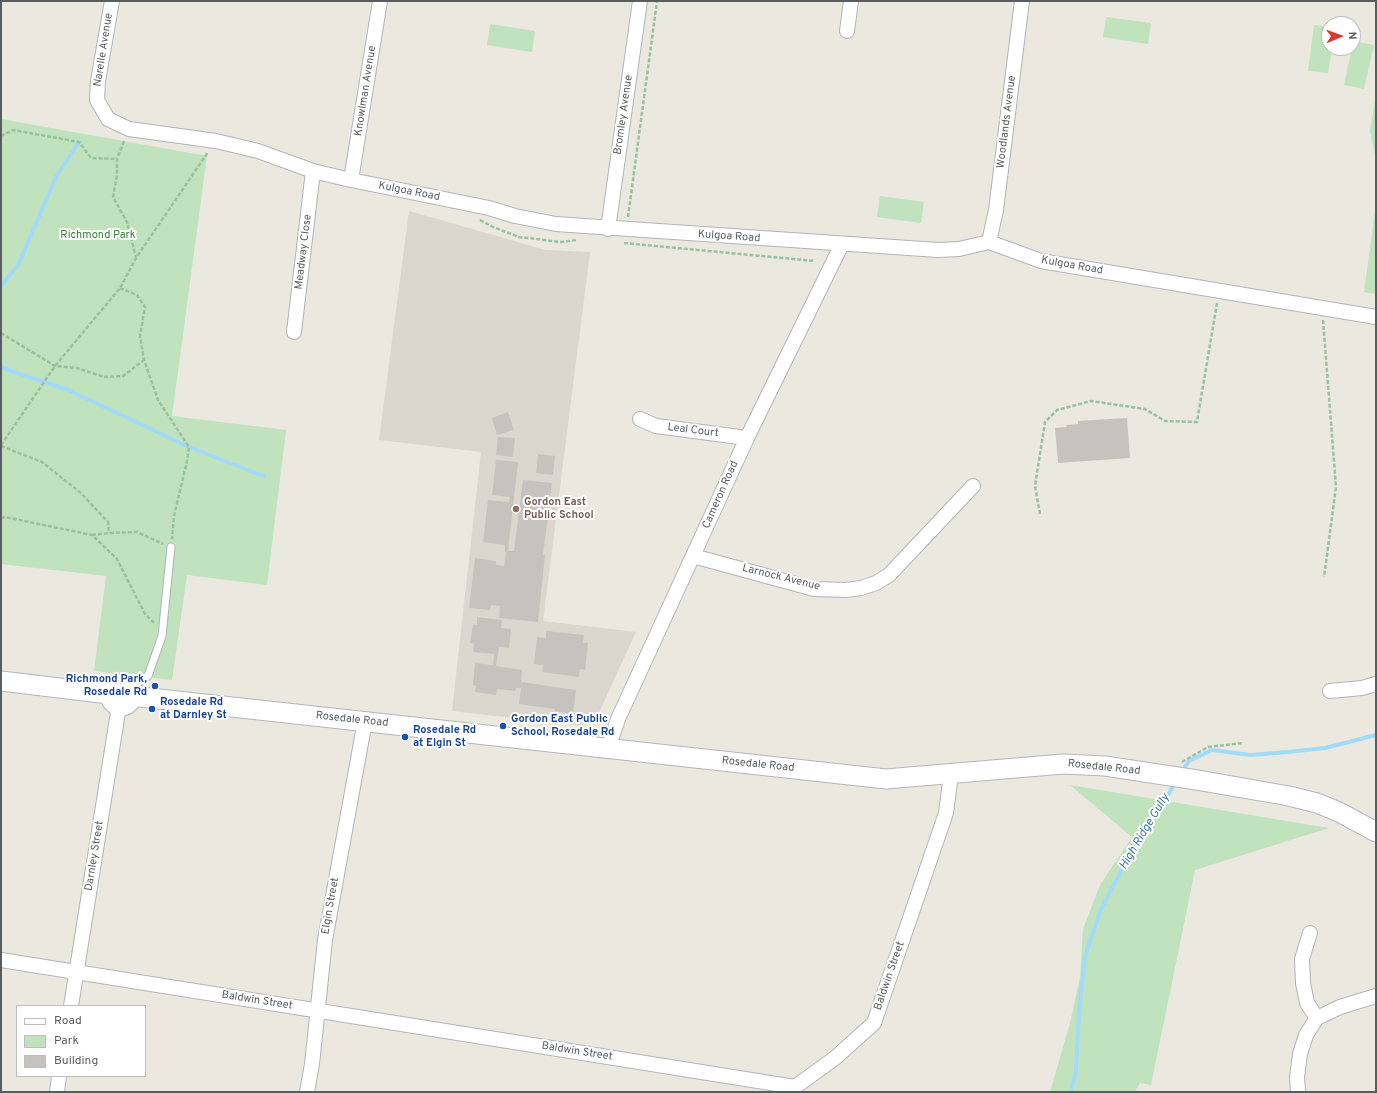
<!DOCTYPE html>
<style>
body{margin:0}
#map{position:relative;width:1377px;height:1093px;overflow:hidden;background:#ebe8e0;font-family:Overpass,sans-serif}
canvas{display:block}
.frame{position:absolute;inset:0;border:2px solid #595d60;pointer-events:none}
.legend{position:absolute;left:16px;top:1005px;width:130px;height:72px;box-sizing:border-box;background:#fff;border:1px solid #bdbebf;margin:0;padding:5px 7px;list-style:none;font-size:12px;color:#595d60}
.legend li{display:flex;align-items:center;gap:8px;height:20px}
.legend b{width:20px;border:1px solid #bdbebf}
.north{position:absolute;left:1321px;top:16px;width:40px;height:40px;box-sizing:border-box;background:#fff;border:1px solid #bdbebf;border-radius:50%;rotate:88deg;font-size:11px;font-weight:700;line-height:16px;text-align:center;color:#595d60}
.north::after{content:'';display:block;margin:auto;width:14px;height:18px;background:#de3433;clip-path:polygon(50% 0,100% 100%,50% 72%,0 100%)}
</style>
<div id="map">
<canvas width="1377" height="1093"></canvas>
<div class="frame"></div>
<ul class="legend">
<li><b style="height:5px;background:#fff"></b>Road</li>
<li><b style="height:11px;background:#c0e2bd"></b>Park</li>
<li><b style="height:11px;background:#c6c3be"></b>Building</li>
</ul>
<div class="north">N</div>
</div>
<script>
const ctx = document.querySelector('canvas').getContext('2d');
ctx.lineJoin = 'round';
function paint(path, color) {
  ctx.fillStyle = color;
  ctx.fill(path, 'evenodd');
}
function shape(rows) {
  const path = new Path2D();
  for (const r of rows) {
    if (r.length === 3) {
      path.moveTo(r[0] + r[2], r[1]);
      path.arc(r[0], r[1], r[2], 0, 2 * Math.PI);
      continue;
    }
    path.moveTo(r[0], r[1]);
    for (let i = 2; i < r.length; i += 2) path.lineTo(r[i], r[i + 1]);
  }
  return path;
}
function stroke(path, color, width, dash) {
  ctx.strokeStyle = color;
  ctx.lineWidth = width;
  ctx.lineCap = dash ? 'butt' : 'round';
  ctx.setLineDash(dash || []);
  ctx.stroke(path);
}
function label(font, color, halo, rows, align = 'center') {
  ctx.font = font + ' Overpass,sans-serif';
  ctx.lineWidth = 4;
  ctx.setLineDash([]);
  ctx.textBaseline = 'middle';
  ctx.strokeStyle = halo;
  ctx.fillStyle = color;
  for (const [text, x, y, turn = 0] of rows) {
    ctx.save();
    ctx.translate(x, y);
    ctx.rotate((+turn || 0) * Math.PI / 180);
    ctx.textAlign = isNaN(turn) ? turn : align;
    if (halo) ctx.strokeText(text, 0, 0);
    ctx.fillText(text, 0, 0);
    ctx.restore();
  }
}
const education = shape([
 [409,211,546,250,590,252,543,621,636,632,596,719,583,726,452,711,481,452,379,440]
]);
const green = shape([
 [1106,17,1151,23,1148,44,1103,37],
 [490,24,535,31,532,52,487,45],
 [1314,25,1329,27,1329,48,1332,48,1328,73,1308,71],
 [1353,41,1374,45,1364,89,1344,85,1352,48,1353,48],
 [1376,95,1376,160,1370,131],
 [1,119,207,156,172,416,286,430,267,585,187,575,172,680,94,671,106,576,1,564],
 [880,196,924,202,921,223,877,217],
 [1376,204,1376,294,1364,292],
 [1070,785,1329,828,1195,870,1151,1085,1140,1083,1135,1092,1050,1092,1070,1023,1080,978,1083,929,1100,885,1132,837]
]);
const stream = shape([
 [1,286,18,265,56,177,79,142],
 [1,366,5,369,68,390,189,447,263,476],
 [1181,773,1189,761,1212,750,1251,755,1288,752,1325,748,1376,735],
 [1071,1092,1076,1070,1079,1011,1085,957,1101,909,1130,855,1176,782]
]);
const building = shape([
 [508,412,514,430,497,435,492,418],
 [1127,418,1130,458,1058,463,1055,428,1067,427,1066,425,1078,424,1078,421],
 [498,437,515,438,513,457,496,455],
 [538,454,555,456,553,475,536,473],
 [496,460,518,462,508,551,514,551,523,480,552,483,543,555,545,555,538,622,499,618,500,606,491,605,490,610,469,608,475,558,496,561,496,565,504,566,506,552,505,552,505,545,483,542,488,500,509,502,510,497,492,495],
 [477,617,502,620,501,628,511,629,509,648,499,647,496,666,522,670,521,682,576,690,573,714,555,711,555,709,519,704,521,688,516,688,515,691,497,689,496,695,475,692,476,686,473,685,475,663,493,665,494,654,473,652,474,644,470,643,473,624,477,625],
 [546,631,584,635,583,643,588,643,585,670,580,669,579,677,542,672,543,665,534,664,537,637,546,638]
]);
const path = shape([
 [1,136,13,130,79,142,91,158,117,159],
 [124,141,117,159,117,175,113,197,127,222,136,257],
 [628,217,657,1],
 [480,220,493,227,519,237,561,242,577,240],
 [624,243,815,261],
 [120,288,137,295,145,307,140,336,144,360,158,400,189,447,187,461,174,516,172,539],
 [1323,320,1336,487,1324,577],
 [1,333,55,366,77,368,104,377,123,376,144,360],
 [1,445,55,366,120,288,136,258,208,152],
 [1,446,42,462,81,493,108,522,109,533],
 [1040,514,1035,486,1045,422,1057,410,1091,401,1145,409,1165,421,1197,422,1217,303],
 [1,518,5,517,92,535,117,559,145,614,154,623],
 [92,535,109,533,137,532,163,544],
 [1182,762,1208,747,1243,743]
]);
const lane = shape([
 [130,688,148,676,162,636,171,547]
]);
const street = shape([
 [112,1,98,81,97,100,108,119,129,129,216,141,258,151,313,171,351,180,489,208,515,216,556,224,938,250,959,249,989,242,1041,261,1376,317],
 [847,31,851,1],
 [351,180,380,1],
 [608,229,640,1],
 [989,242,996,210,1022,1],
 [294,332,313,171],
 [640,419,656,426,747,438],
 [693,556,814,589,846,590,861,588,876,583,889,575,973,486],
 [1330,691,1362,688,1376,684],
 [608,749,618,719,747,438,842,244],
 [1310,933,1302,959,1303,983,1307,1003,1317,1018],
 [1,960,795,1087,835,1058,874,1023,946,813,951,774],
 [71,1006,119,706],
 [57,1092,59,1076],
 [307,1092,312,1064,325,940,365,721],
 [1298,1092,1297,1077,1300,1054,1306,1035,1317,1018,1340,1007,1376,996]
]);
const secondary = shape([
 [1,681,109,694],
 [121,695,11],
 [132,696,886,779,1063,764,1105,766,1197,780,1289,796,1317,803,1339,812,1376,832]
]);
const markers = [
 [516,509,4,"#8d6e63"],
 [155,686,4,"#1a4fb4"],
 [152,709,4,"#1a4fb4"],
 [503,726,4,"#1a4fb4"],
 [405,737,4,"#1a4fb4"]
];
const streetNames = [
 ["Narelle Avenue",104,50,-81],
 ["Knowlman Avenue",366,91,-81],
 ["Bromley Avenue",624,115,-82],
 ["Woodlands Avenue",1007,122,-83],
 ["Kulgoa Road",409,192,11],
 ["Kulgoa Road",729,237,4],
 ["Meadway Close",304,252,-83],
 ["Kulgoa Road",1072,266,10],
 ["Leal Court",693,431,7],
 ["Cameron Road",721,495,-66],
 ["Larnock Avenue",781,578,14],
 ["Rosedale Road",352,720,6],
 ["Rosedale Road",758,765,6],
 ["Rosedale Road",1104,768,6],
 ["Darnley Street",95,856,-81],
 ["Elgin Street",331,906,-80],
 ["Baldwin Street",890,976,-71],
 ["Baldwin Street",257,1001,9],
 ["Baldwin Street",577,1052,9]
];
const parkNames = [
 ["Richmond Park",98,236]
];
const educationNames = [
 ["Gordon East",524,503],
 ["Public School",524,516]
];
const transitNames = [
 ["Richmond Park,",147,680,"right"],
 ["Rosedale Rd",147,693,"right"],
 ["Rosedale Rd",160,703],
 ["at Darnley St",160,716],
 ["Gordon East Public",511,720],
 ["School, Rosedale Rd",511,733],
 ["Rosedale Rd",413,731],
 ["at Elgin St",413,744]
];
const waterNames = [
 ["High Ridge Gully",1145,832,-59]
];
paint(education, '#dbd7ce');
paint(green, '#c0e2bd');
stroke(stream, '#a2dafa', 4);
paint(building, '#c6c3be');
stroke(lane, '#b1b4b7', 9);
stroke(street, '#b1b4b7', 16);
stroke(secondary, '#b2b6ba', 21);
stroke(path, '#97c2a0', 2.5, [4, 2]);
stroke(lane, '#fff', 7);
stroke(street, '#fff', 14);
stroke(secondary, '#fff', 19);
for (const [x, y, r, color] of markers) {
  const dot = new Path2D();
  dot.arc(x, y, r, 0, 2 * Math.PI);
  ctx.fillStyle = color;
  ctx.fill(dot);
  stroke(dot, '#fff', 1.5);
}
label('11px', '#595d60', '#fff', streetNames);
label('11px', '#3b8039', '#fff', parkNames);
label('bold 11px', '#785e54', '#fff', educationNames, 'left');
label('bold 11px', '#164399', '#fff', transitNames, 'left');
label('italic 12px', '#3f76a1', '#fff', waterNames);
</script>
